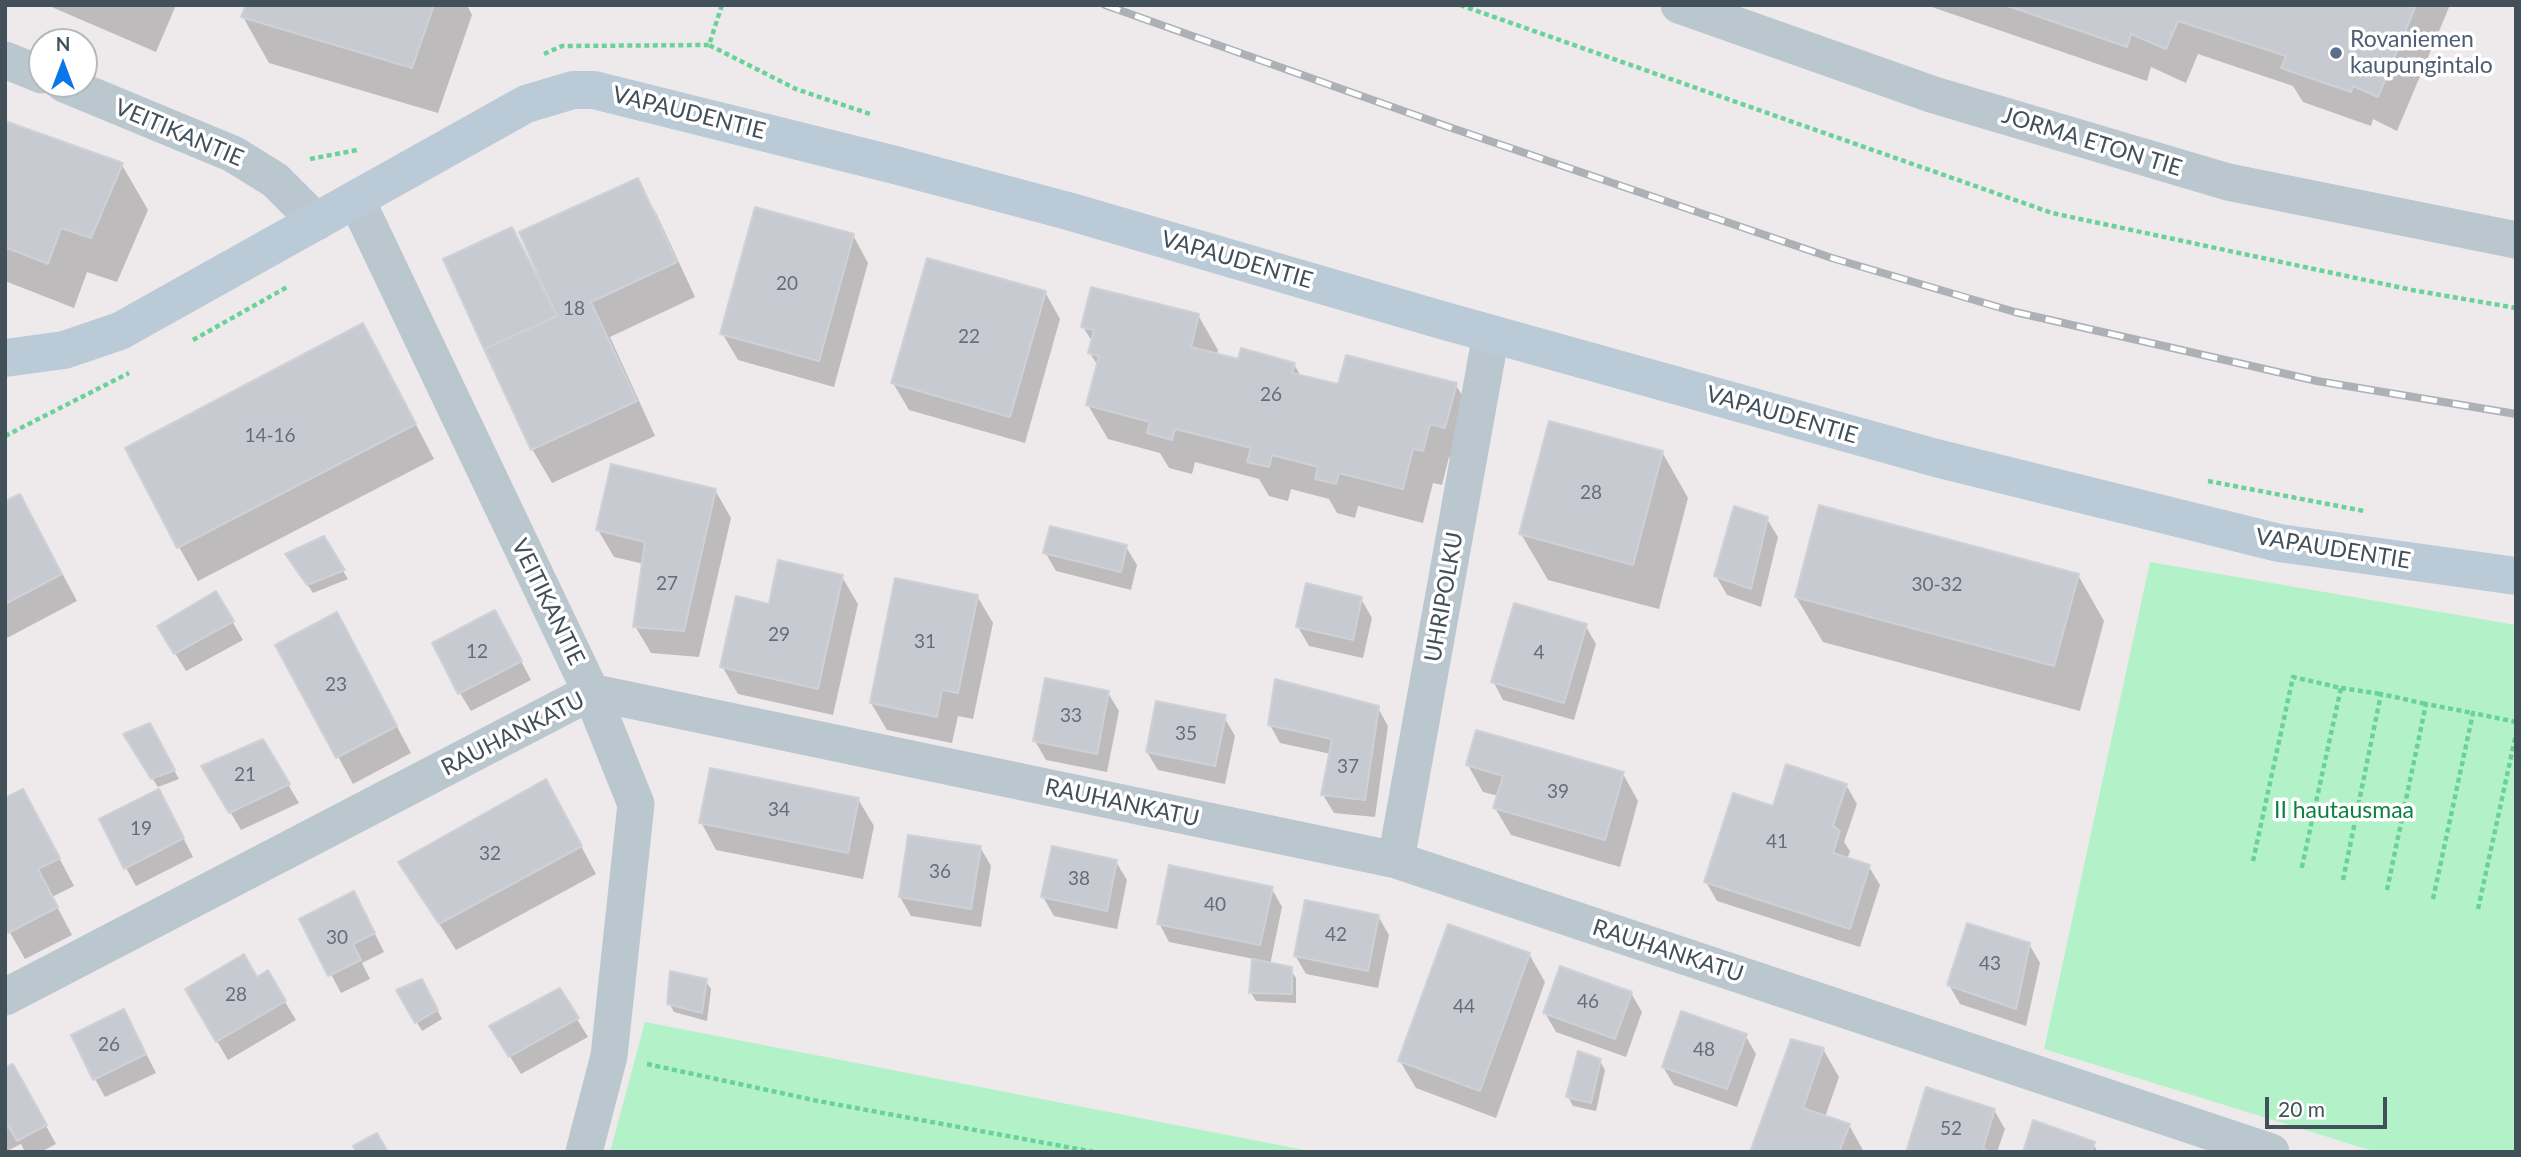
<!DOCTYPE html>
<style>
body{margin:0}
#map{position:relative;width:2521px;height:1157px;overflow:hidden;background:#eeeaeb;font-family:Lato,sans-serif}
canvas{display:block}
.frame{position:absolute;inset:0;border:7px solid #42505a;pointer-events:none}
.north{position:absolute;left:28px;top:28px;width:70px;height:70px;box-sizing:border-box;background:#fff;border:2px solid #b3b9bd;border-radius:50%;rotate:0deg;font-size:19px;font-weight:700;line-height:28px;text-align:center;color:#42505a}
.north::after{content:'';display:block;margin:auto;width:24px;height:32px;background:#0977ea;clip-path:polygon(50% 0,100% 100%,50% 72%,0 100%)}
.scale{position:absolute;left:2265px;top:1097px;width:122px;height:32px;box-sizing:border-box;border:4px solid #42505a;border-top:0;padding-left:9px;font-size:21px;line-height:24px;white-space:nowrap;color:#42505a;-webkit-text-stroke:5px #fff;paint-order:stroke}
</style>
<div id="map">
<canvas width="2521" height="1157"></canvas>
<div class="frame"></div>
<div class="north">N</div>
<div class="scale">20 m</div>
</div>
<script>
const ctx = document.querySelector('canvas').getContext('2d');
ctx.lineJoin = 'round';
function paint(path, color) {
  ctx.fillStyle = color;
  ctx.fill(path, 'evenodd');
}
function shape(rows) {
  const path = new Path2D();
  for (const r of rows) {
    path.moveTo(r[0], r[1]);
    for (let i = 2; i < r.length; i += 2) path.lineTo(r[i], r[i + 1]);
  }
  return path;
}
function stroke(path, color, width, dash) {
  ctx.strokeStyle = color;
  ctx.lineWidth = width;
  ctx.lineCap = dash ? 'butt' : 'round';
  ctx.setLineDash(dash || []);
  ctx.stroke(path);
}
function label(font, color, halo, rows, align = 'center') {
  ctx.font = font + ' Lato,sans-serif';
  ctx.lineWidth = 7;
  ctx.setLineDash([]);
  ctx.textBaseline = 'middle';
  ctx.strokeStyle = halo;
  ctx.fillStyle = color;
  for (const [text, x, y, turn = 0] of rows) {
    ctx.save();
    ctx.translate(x, y);
    ctx.rotate((+turn || 0) * Math.PI / 180);
    ctx.textAlign = isNaN(turn) ? turn : align;
    if (halo) ctx.strokeText(text, 0, 0);
    ctx.fillText(text, 0, 0);
    ctx.restore();
  }
}
const green = shape([
 [2150,562,2516,625,2516,1152,2376,1152,2044,1049],
 [645,1022,1315,1152,610,1152]
]);
const shadow = shape([
 [47,5,176,5,156,52],
 [248,5,467,5,472,15,438,113,269,63,243,17],
 [1926,5,2450,5,2397,131,2373,119,2371,126,2303,102,2293,86,2198,54,2186,83,2151,67,2147,81],
 [5,123,122,165,148,210,117,282,87,272,74,308,5,281],
 [637,180,657,215,695,297,610,337,655,436,552,483,532,449,511,229,540,282],
 [853,235,868,263,834,387,738,360,722,333],
 [1045,292,1060,319,1025,443,909,410,893,383],
 [1198,315,1218,350,1216,356,1239,361,1294,364,1301,377,1339,387,1456,385,1476,419,1465,462,1449,457,1442,485,1433,483,1423,523,1358,506,1355,518,1337,513,1329,499,1291,489,1288,501,1269,496,1259,479,1195,462,1192,474,1169,468,1160,453,1108,439,1088,405,1098,366,1090,353,1093,343,1083,327],
 [382,360,434,459,198,581,179,547],
 [1662,452,1688,498,1659,609,1548,580,1521,534],
 [715,490,731,518,699,657,651,653,635,626,644,564,614,557,598,530],
 [5,503,35,523,77,601,5,639],
 [1767,519,1778,537,1761,607,1727,595,1716,576],
 [323,538,348,579,313,593,293,563],
 [1126,547,1137,565,1131,590,1056,571,1045,552],
 [2078,575,2104,621,2080,711,1823,642,1796,597],
 [842,577,858,604,833,715,738,694,722,666],
 [216,593,243,640,186,671,159,627],
 [977,596,993,623,973,719,958,716,952,743,887,730,871,703],
 [1361,599,1372,618,1363,658,1309,646,1298,627],
 [1585,625,1596,644,1574,720,1503,700,1493,681],
 [505,631,531,680,471,711,460,693],
 [352,642,411,753,353,784,278,646],
 [1108,693,1119,711,1107,772,1046,760,1035,741],
 [1378,708,1388,726,1375,817,1334,813,1323,795,1331,754,1280,743,1270,725],
 [1224,717,1235,736,1225,784,1158,770,1147,752],
 [149,725,179,779,158,787,130,744],
 [262,741,299,803,241,830,203,766],
 [1468,765,1623,774,1638,801,1620,867,1511,835,1495,808,1499,796,1483,792],
 [1846,785,1857,804,1844,842,1850,851,1847,860,1869,867,1880,885,1860,947,1717,901,1706,882,1774,808],
 [858,799,874,826,863,879,716,850,701,822],
 [561,809,596,874,456,950,400,863],
 [169,810,193,857,136,886,126,868],
 [38,818,74,886,52,897,72,935,25,959,5,924],
 [980,847,991,866,981,927,911,916,900,897],
 [1116,862,1127,880,1117,929,1054,916,1043,897],
 [1272,889,1282,907,1270,965,1290,969,1296,978,1296,1003,1256,1001,1251,993,1254,959,1169,942,1159,923],
 [364,912,384,952,362,963,370,979,341,993,302,920],
 [1378,916,1389,935,1378,988,1306,974,1295,955],
 [2029,944,2040,963,2026,1026,1960,1004,1949,985],
 [1529,954,1545,982,1496,1118,1416,1088,1400,1061],
 [267,972,296,1020,228,1060,187,990,256,979],
 [705,980,711,989,707,1021,674,1012,669,1003],
 [427,990,442,1019,422,1031,398,991],
 [559,990,588,1037,521,1074,502,1044],
 [1631,993,1642,1012,1626,1057,1556,1032,1545,1013],
 [134,1030,156,1073,105,1097,95,1079],
 [1745,1035,1756,1054,1737,1107,1674,1085,1663,1067],
 [1823,1049,1839,1077,1825,1117,1849,1125,1864,1152,1752,1152],
 [1600,1061,1605,1070,1596,1111,1573,1106,1568,1097],
 [13,1066,56,1144,41,1152,25,1152,21,1144,5,1152,5,1070],
 [1994,1110,2005,1129,1997,1152,1908,1152],
 [2093,1144,2098,1152,2024,1152]
]);
const building = shape([
 [246,5,434,5,412,68,241,17,246,5],
 [2005,5,2416,5,2378,97,2353,86,2351,92,2281,68,2286,56,2178,21,2166,49,2131,34,2127,47,2005,5],
 [5,121,123,163,91,238,61,228,48,264,5,247,5,121],
 [638,178,677,262,591,302,637,401,531,450,484,349,557,316,519,232,638,178],
 [755,207,854,234,819,361,720,334,755,207],
 [512,227,557,316,484,349,443,259,512,227],
 [927,258,1046,291,1010,417,891,383,927,258],
 [1091,287,1199,314,1191,347,1238,359,1241,348,1295,363,1292,373,1338,384,1346,355,1457,383,1445,428,1430,424,1423,451,1413,449,1403,489,1339,473,1336,484,1315,479,1318,467,1272,455,1269,467,1247,462,1251,448,1175,429,1172,440,1147,433,1150,422,1086,405,1099,356,1088,353,1094,330,1081,327,1091,287],
 [363,323,416,424,177,548,125,448,363,323],
 [1549,421,1663,451,1633,565,1519,534,1549,421],
 [611,464,716,489,684,631,633,627,645,542,596,530,611,464],
 [20,494,62,574,5,604,5,501,20,494],
 [1819,505,2079,574,2054,666,1795,597,1819,505],
 [1734,506,1768,517,1751,589,1714,576,1734,506],
 [1050,526,1127,545,1121,572,1043,553,1050,526],
 [324,536,345,570,307,585,285,554,324,536],
 [778,560,843,575,818,689,720,667,736,596,769,604,778,560],
 [895,578,978,595,958,693,942,690,937,717,870,703,895,578],
 [1306,583,1362,597,1353,640,1296,627,1306,583],
 [216,591,234,621,174,654,157,626,216,591],
 [1514,603,1587,624,1564,703,1491,682,1514,603],
 [495,610,522,661,458,694,432,643,495,610],
 [337,612,397,726,336,758,275,645,337,612],
 [1045,678,1109,691,1097,754,1033,741,1045,678],
 [1275,679,1379,706,1365,800,1321,795,1332,739,1268,725,1275,679],
 [1156,701,1226,715,1215,766,1146,752,1156,701],
 [150,723,175,770,151,779,123,734,150,723],
 [1476,730,1624,772,1605,840,1493,808,1503,776,1466,765,1476,730],
 [263,739,290,784,229,813,201,766,263,739],
 [1786,764,1847,784,1833,826,1840,831,1833,853,1870,865,1850,929,1704,882,1733,793,1773,806,1786,764],
 [710,768,859,798,848,853,699,823,710,768],
 [546,779,582,846,439,924,398,862,546,779],
 [23,789,60,858,38,869,58,907,8,933,5,927,5,798,23,789],
 [159,789,184,838,124,869,99,819,159,789],
 [908,835,981,846,971,909,899,897,908,835],
 [1052,846,1117,860,1107,911,1041,897,1052,846],
 [1169,865,1273,887,1260,945,1157,924,1169,865],
 [354,891,375,933,353,944,361,960,328,976,299,919,354,891],
 [1305,900,1379,915,1368,971,1294,956,1305,900],
 [1967,923,2030,943,2016,1009,1947,985,1967,923],
 [1448,924,1530,953,1480,1091,1398,1061,1448,924],
 [244,954,257,977,268,970,286,1001,216,1042,185,989,244,954],
 [1252,959,1292,967,1292,994,1249,993,1252,959],
 [1560,966,1632,992,1615,1039,1543,1013,1560,966],
 [670,971,707,979,702,1013,667,1004,670,971],
 [422,979,438,1010,415,1023,396,990,422,979],
 [560,988,579,1018,509,1057,489,1026,560,988],
 [124,1009,146,1054,93,1080,71,1035,124,1009],
 [1681,1011,1747,1034,1727,1089,1662,1067,1681,1011],
 [1791,1039,1824,1048,1803,1108,1850,1124,1839,1152,1750,1152,1791,1039],
 [1578,1051,1601,1059,1591,1103,1566,1097,1578,1051],
 [13,1064,47,1125,17,1141,9,1127,5,1129,5,1068,13,1064],
 [1926,1087,1995,1109,1983,1148,1989,1152,1906,1152,1926,1087],
 [2033,1120,2095,1142,2091,1152,2023,1152,2033,1120],
 [377,1133,388,1152,356,1152,353,1146,377,1133]
]);
const path = shape([
 [722,5,709,45,796,89,870,114],
 [1460,5,2052,213,2412,290,2516,308],
 [544,54,562,46,709,45],
 [310,159,357,150],
 [193,340,289,286],
 [5,436,129,373],
 [2208,481,2364,511],
 [2341,688,2381,694],
 [2253,861,2293,677,2341,688,2301,871],
 [2343,880,2381,694,2426,704],
 [2387,890,2426,704,2473,713],
 [2433,899,2473,713,2516,722],
 [2478,909,2516,734],
 [647,1064,818,1101,1094,1152]
]);
const street = shape([
 [1679,5,1934,95,2228,182,2516,240],
 [5,60,42,75],
 [64,84,233,154,275,180,317,222],
 [356,199,591,692,636,804,609,1056,584,1152],
 [1396,860,1491,334],
 [5,997,591,692,1396,860,2271,1152]
]);
const secondary = shape([
 [5,358,64,350,120,331,526,104,573,90,594,90,895,165,1068,211,1438,319,1936,458,2279,543,2516,576]
]);
const rail = shape([
 [1105,5,1443,125,1832,258,2015,312,2317,381,2516,414]
]);
const markers = [
 [2336,53,7,"#5c6f8a"]
];
const numberNames = [
 ["20",787,284],
 ["18",574,309],
 ["22",969,337],
 ["26",1271,395],
 ["14-16",270,436],
 ["28",1591,493],
 ["27",667,584],
 ["30-32",1937,585],
 ["29",779,635],
 ["31",925,642],
 ["12",477,652],
 ["4",1539,653],
 ["23",336,685],
 ["33",1071,716],
 ["35",1186,734],
 ["37",1348,767],
 ["21",245,775],
 ["39",1558,792],
 ["34",779,810],
 ["19",141,829],
 ["41",1777,842],
 ["32",490,854],
 ["36",940,872],
 ["38",1079,879],
 ["40",1215,905],
 ["42",1336,935],
 ["30",337,938],
 ["43",1990,964],
 ["28",236,995],
 ["46",1588,1002],
 ["44",1464,1007],
 ["26",109,1045],
 ["48",1704,1050],
 ["52",1951,1129]
];
const serviceNames = [
 ["Rovaniemen",2350,40],
 ["kaupungintalo",2350,66]
];
const streetNames = [
 ["VAPAUDENTIE",689,113,14],
 ["VEITIKANTIE",179,133,23],
 ["JORMA ETON TIE",2092,142,17],
 ["VAPAUDENTIE",1237,260,16],
 ["VAPAUDENTIE",1782,415,16],
 ["VAPAUDENTIE",2333,549,9],
 ["UHRIPOLKU",1444,597,-80],
 ["VEITIKANTIE",548,602,64],
 ["RAUHANKATU",513,734,-27],
 ["RAUHANKATU",1122,803,12],
 ["RAUHANKATU",1668,951,18]
];
const parkNames = [
 ["II hautausmaa",2344,811]
];
paint(green, '#b3f2c8');
paint(shadow, '#0003');
paint(building, '#c7cad1');
stroke(building, '#ced1d8', 2);
stroke(path, '#69d298', 4.5, [5, 3.5]);
stroke(street, '#bac7cf', 37);
stroke(secondary, '#bbcad7', 38);
stroke(rail, '#acb1b6', 8);
stroke(rail, '#fff', 5, [16]);
for (const [x, y, r, color] of markers) {
  const dot = new Path2D();
  dot.arc(x, y, r, 0, 2 * Math.PI);
  ctx.fillStyle = color;
  ctx.fill(dot);
  stroke(dot, '#fff', 2.5);
}
label('19px', '#636e78', null, numberNames);
label('23px', '#4e5e75', '#fff', serviceNames, 'left');
label('23px', '#42505a', '#fff', streetNames);
label('23px', '#0e8041', '#fff', parkNames);
</script>
